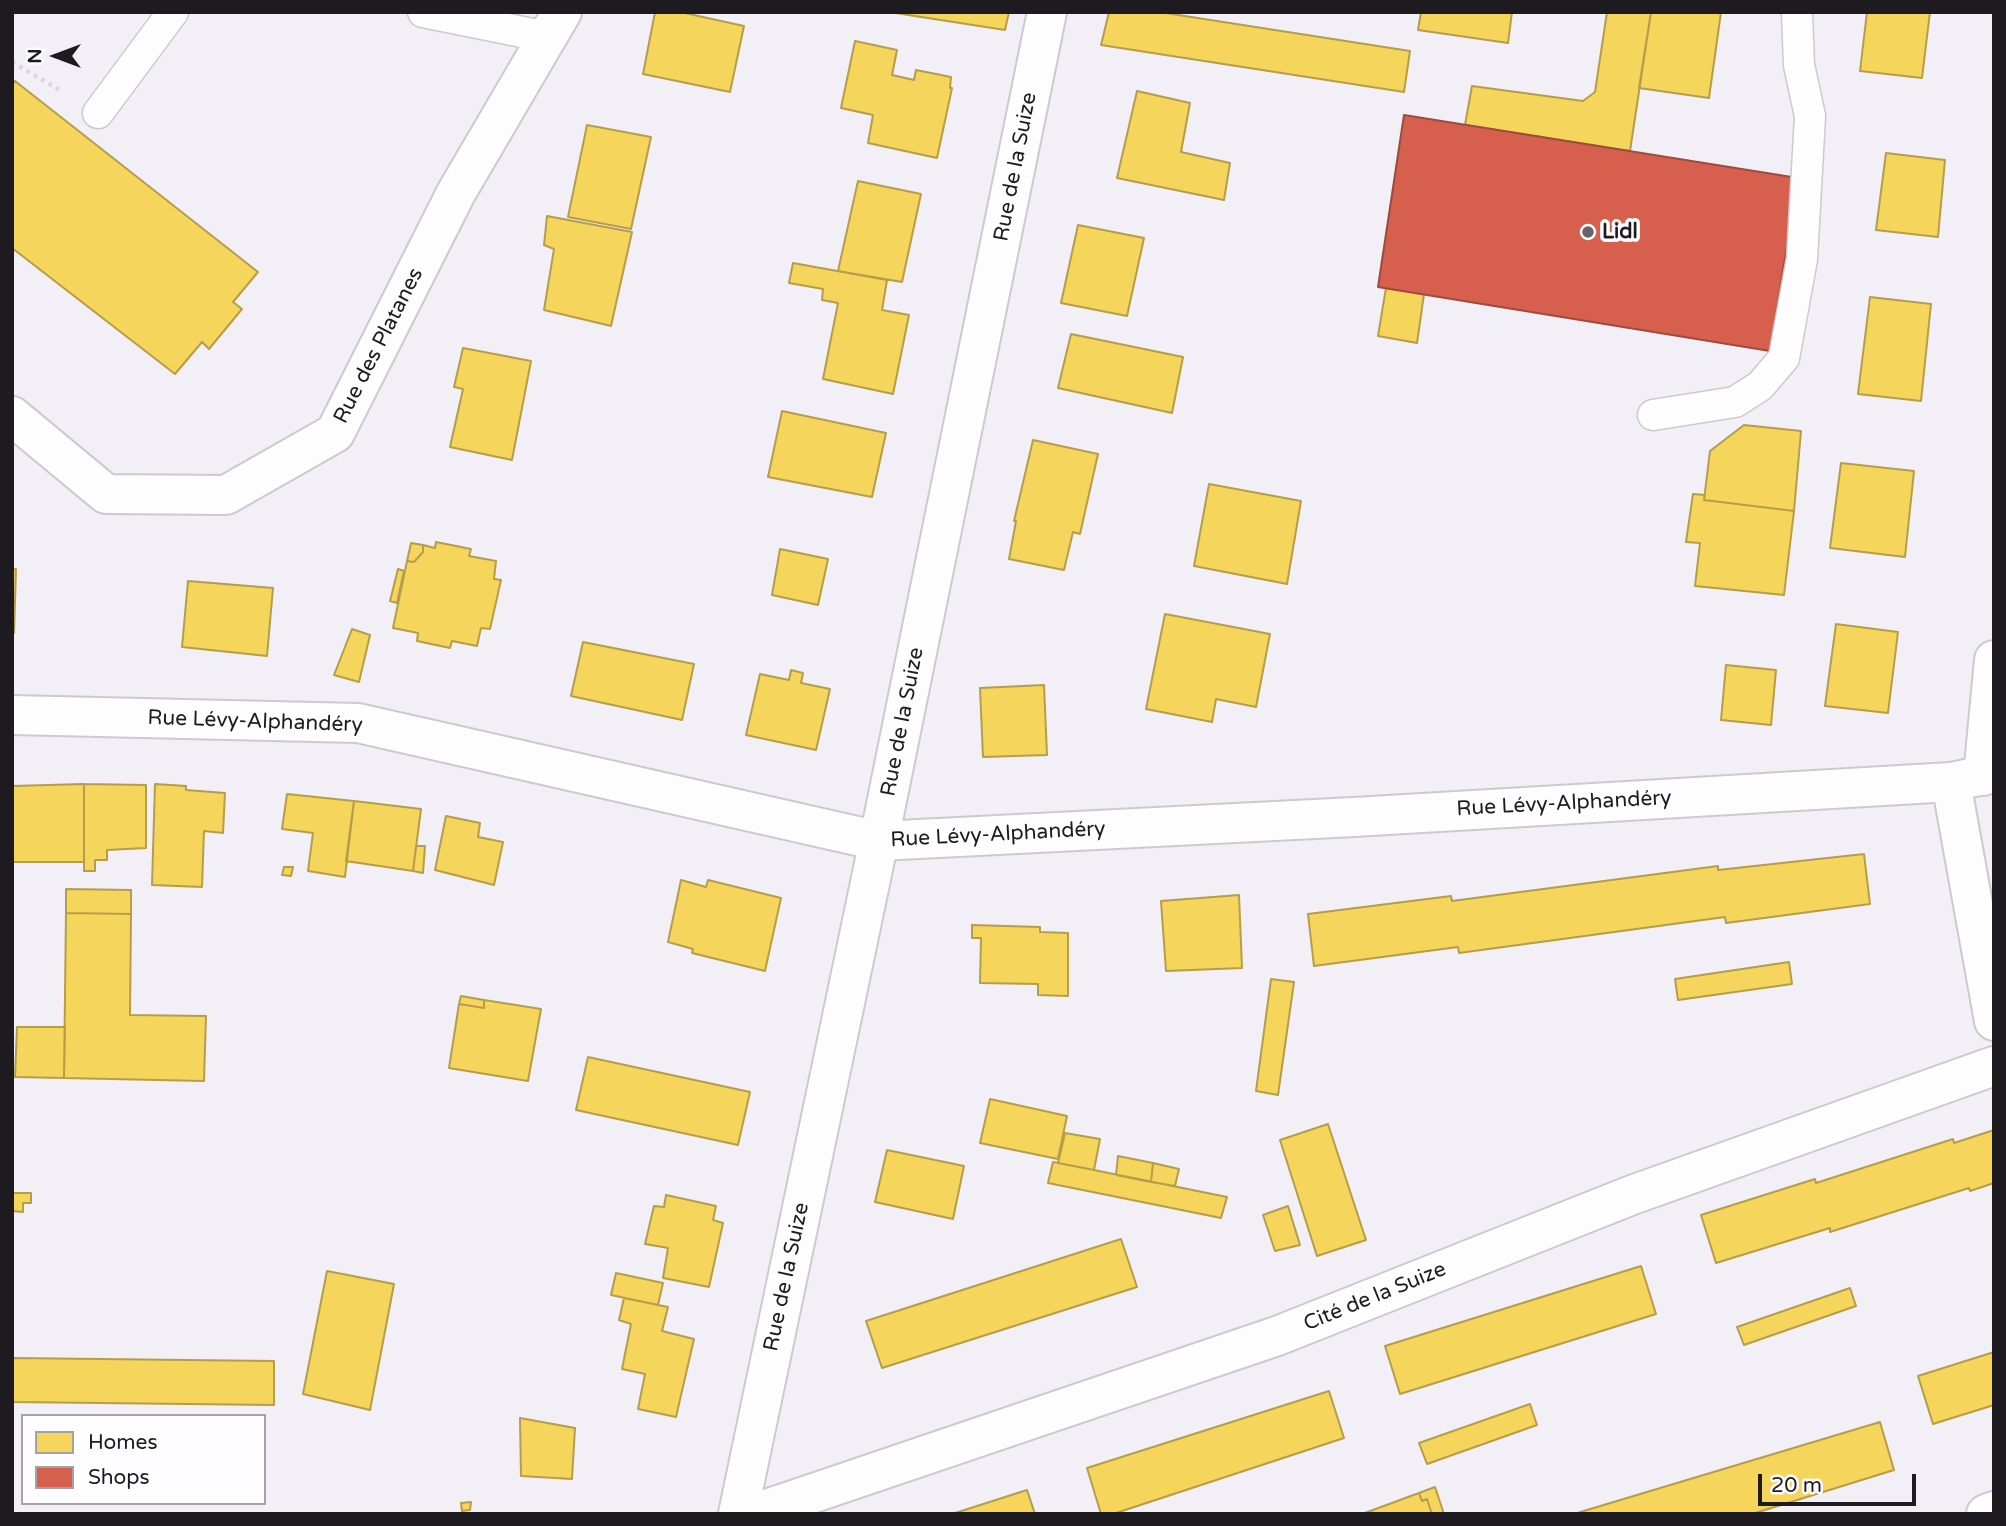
<!DOCTYPE html>
<meta charset="utf-8">
<style>
body{margin:0}
#map{position:relative;width:2006px;height:1526px;overflow:hidden;background:#f2eff6;font-family:"Varela Round",sans-serif}
canvas{display:block}
.frame{position:absolute;inset:0;border:14px solid #1d1b1f;pointer-events:none}
.legend{position:absolute;left:21px;top:1414px;width:245px;height:91px;box-sizing:border-box;background:#fdfcfe;border:2px solid #a3a2a5;margin:0;padding:9px 12px;list-style:none;font-size:21px;color:#1d1b1f}
.legend li{display:flex;align-items:center;gap:14px;height:35px}
.legend b{width:35px;border:2px solid #a3a2a5}
.north{position:absolute;left:21px;top:21px;width:70px;height:70px;-webkit-text-stroke:5px #fdfcfe;paint-order:stroke;rotate:270deg;font-size:19px;font-weight:700;line-height:28px;text-align:center;color:#1d1b1f}
.north::after{content:'';display:block;margin:auto;width:24px;height:32px;background:#1d1b1f;clip-path:polygon(50% 0,100% 100%,50% 72%,0 100%)}
.scale{position:absolute;left:1758px;top:1474px;width:158px;height:32px;box-sizing:border-box;border:4px solid #1d1b1f;border-top:0;padding-left:9px;font-size:21px;line-height:24px;white-space:nowrap;color:#1d1b1f;-webkit-text-stroke:5px #fdfcfe;paint-order:stroke}
</style>
<div id="map">
<canvas width="2006" height="1526"></canvas>
<div class="frame"></div>
<ul class="legend">
<li><b style="height:19px;background:#f6d55c"></b>Homes</li>
<li><b style="height:19px;background:#d6604d"></b>Shops</li>
</ul>
<div class="north">N</div>
<div class="scale">20 m</div>
</div>
<script>
const ctx = document.querySelector('canvas').getContext('2d');
ctx.lineJoin = 'round';
function paint(path, color) {
  ctx.fillStyle = color;
  ctx.fill(path, 'evenodd');
}
function shape(rows) {
  const path = new Path2D();
  for (const r of rows) {
    path.moveTo(r[0], r[1]);
    for (let i = 2; i < r.length; i += 2) path.lineTo(r[i], r[i + 1]);
  }
  return path;
}
function stroke(path, color, width, dash) {
  ctx.strokeStyle = color;
  ctx.lineWidth = width;
  ctx.lineCap = dash ? 'butt' : 'round';
  ctx.setLineDash(dash || []);
  ctx.stroke(path);
}
function label(font, color, halo, rows, align = 'center') {
  ctx.font = font + ' "Varela Round",sans-serif';
  ctx.lineWidth = 7;
  ctx.setLineDash([]);
  ctx.textBaseline = 'middle';
  ctx.strokeStyle = halo;
  ctx.fillStyle = color;
  for (const [text, x, y, turn = 0] of rows) {
    ctx.save();
    ctx.translate(x, y);
    ctx.rotate((+turn || 0) * Math.PI / 180);
    ctx.textAlign = isNaN(turn) ? turn : align;
    if (halo) ctx.strokeText(text, 0, 0);
    ctx.fillText(text, 0, 0);
    ctx.restore();
  }
}
const homes = shape([
 [655,12,680,12,744,26,730,92,643,74,655,12],
 [889,12,1009,12,1005,30,889,12],
 [1109,12,1159,12,1410,51,1404,92,1101,45,1109,12],
 [1421,12,1512,12,1508,43,1418,30,1421,12],
 [1607,12,1651,12,1630,151,1465,125,1472,86,1583,101,1595,92,1607,12],
 [1651,12,1721,12,1709,98,1639,88,1651,12],
 [1867,12,1930,12,1922,78,1860,71,1867,12],
 [855,41,897,50,892,75,914,80,916,70,951,77,950,88,952,88,937,158,868,143,873,115,841,108,855,41],
 [15,81,258,272,233,302,242,309,209,349,202,342,175,374,12,248,12,84,15,81],
 [1137,91,1190,103,1181,152,1230,163,1224,200,1117,178,1137,91],
 [587,125,651,137,631,229,568,217,587,125],
 [1886,153,1945,160,1938,237,1876,230,1886,153],
 [858,181,921,194,902,282,838,271,858,181],
 [547,216,632,232,611,326,544,310,554,249,544,245,547,216],
 [1078,225,1144,238,1127,316,1061,303,1078,225],
 [793,263,887,280,882,310,909,315,893,394,823,379,838,303,822,300,823,289,789,283,793,263],
 [1386,288,1424,294,1417,343,1378,336,1386,288],
 [1870,297,1931,304,1921,401,1858,394,1870,297],
 [1071,334,1183,357,1172,413,1058,388,1071,334],
 [463,348,531,361,512,460,450,447,463,389,454,387,463,348],
 [782,411,886,433,872,497,768,477,782,411],
 [1744,425,1801,431,1794,511,1704,500,1710,451,1744,425],
 [1033,440,1098,454,1080,534,1073,532,1064,570,1009,559,1016,521,1014,521,1033,440],
 [1841,463,1914,471,1905,557,1830,548,1841,463],
 [1209,484,1301,501,1287,584,1194,566,1209,484],
 [1693,494,1705,495,1704,500,1794,511,1784,595,1695,586,1700,543,1686,542,1693,494],
 [436,542,471,549,469,556,496,561,494,579,501,580,490,629,481,628,477,646,452,641,450,648,417,641,418,633,393,628,407,561,414,562,423,552,423,545,435,548,436,542],
 [411,543,423,545,423,552,414,562,407,561,411,543],
 [780,549,828,559,818,605,772,595,780,549],
 [12,569,16,569,14,633,12,633,12,569],
 [398,569,404,571,397,603,390,601,398,569],
 [188,581,273,588,267,656,182,647,188,581],
 [1165,614,1270,634,1256,707,1216,699,1212,722,1146,709,1165,614],
 [1836,624,1898,632,1888,713,1825,706,1836,624],
 [352,629,370,635,359,682,334,675,352,629],
 [583,642,694,664,682,720,571,696,583,642],
 [1726,665,1776,670,1771,725,1721,720,1726,665],
 [791,670,803,673,801,683,830,689,816,750,746,735,760,674,789,680,791,670],
 [1044,685,1047,755,983,757,980,688,1044,685],
 [84,784,146,785,146,848,107,850,107,860,95,860,95,871,84,871,84,784],
 [84,784,84,862,12,862,12,786,84,784],
 [155,784,186,786,186,790,225,793,223,833,204,831,202,887,152,885,155,784],
 [287,794,354,801,345,877,308,871,313,833,282,829,287,794],
 [354,801,421,809,413,871,346,861,354,801],
 [446,816,480,823,478,837,503,842,494,885,435,870,446,816],
 [416,846,425,846,423,873,413,871,416,846],
 [1864,854,1870,904,1726,923,1725,917,1459,953,1458,947,1314,966,1308,914,1451,896,1452,901,1718,866,1718,870,1864,854],
 [284,867,293,867,291,876,282,875,284,867],
 [681,880,706,887,708,880,781,898,765,971,692,953,693,949,668,942,681,880],
 [66,889,131,890,131,914,66,913,66,889],
 [1239,895,1242,968,1166,971,1161,901,1239,895],
 [66,913,131,914,130,1015,206,1016,204,1081,64,1078,66,913],
 [972,925,1040,927,1040,932,1068,933,1068,996,1038,995,1038,984,980,983,981,938,972,938,972,925],
 [1789,962,1792,984,1678,1000,1675,979,1789,962],
 [1271,979,1294,982,1278,1095,1256,1091,1271,979],
 [461,996,484,1000,484,1008,459,1004,461,996],
 [484,1000,541,1009,528,1081,449,1068,459,1004,484,1008,484,1000],
 [17,1027,65,1027,64,1078,15,1077,17,1027],
 [588,1057,750,1092,738,1145,576,1110,588,1057],
 [990,1099,1067,1116,1058,1159,980,1143,990,1099],
 [1328,1124,1366,1240,1317,1256,1280,1140,1328,1124],
 [1994,1130,1994,1183,1970,1191,1969,1188,1830,1232,1830,1228,1716,1263,1701,1215,1815,1179,1816,1183,1953,1139,1954,1143,1994,1130],
 [1065,1133,1100,1139,1094,1170,1058,1163,1065,1133],
 [887,1150,964,1166,953,1219,875,1202,887,1150],
 [1118,1156,1153,1163,1151,1182,1116,1175,1118,1156],
 [1053,1162,1094,1170,1227,1197,1221,1218,1048,1183,1053,1162],
 [1153,1163,1179,1169,1175,1186,1151,1182,1153,1163],
 [12,1193,31,1193,31,1203,23,1203,23,1212,12,1211,12,1193],
 [666,1195,716,1206,713,1220,723,1223,709,1287,663,1278,668,1248,645,1244,654,1206,664,1207,666,1195],
 [1288,1206,1300,1245,1275,1251,1263,1215,1288,1206],
 [1121,1239,1137,1287,882,1368,866,1321,1121,1239],
 [1641,1266,1656,1314,1400,1394,1385,1346,1641,1266],
 [327,1271,394,1284,370,1410,303,1394,327,1271],
 [616,1273,663,1283,658,1305,611,1295,616,1273],
 [1850,1288,1856,1306,1744,1345,1737,1327,1850,1288],
 [624,1298,668,1307,662,1331,694,1339,676,1417,638,1409,645,1374,622,1369,631,1324,619,1320,624,1298],
 [1994,1352,1994,1405,1933,1424,1918,1376,1994,1352],
 [12,1358,274,1361,274,1405,12,1402,12,1358],
 [1329,1391,1344,1438,1113,1514,1101,1514,1087,1468,1329,1391],
 [1530,1404,1537,1425,1427,1464,1419,1443,1530,1404],
 [520,1418,575,1428,572,1479,521,1476,520,1418],
 [1880,1422,1894,1470,1752,1514,1577,1513,1880,1422],
 [1435,1487,1444,1514,1432,1514,1427,1499,1422,1501,1419,1493,1435,1487],
 [1027,1490,1035,1514,952,1514,1027,1490],
 [1419,1493,1422,1501,1427,1499,1432,1514,1362,1514,1419,1493],
 [471,1502,470,1510,462,1511,461,1503,471,1502]
]);
const shops = shape([
 [1404,115,1798,178,1770,351,1378,287,1404,115]
]);
const path = shape([
 [12,62,63,92]
]);
const service = shape([
 [423,12,547,37],
 [98,113,173,12],
 [1653,415,1735,402,1760,386,1784,358,1802,259,1810,116,1799,65,1797,12]
]);
const minor = shape([
 [12,416,106,494,226,495,335,433,456,193,562,12],
 [1983,776,1994,660],
 [1951,782,1994,1021],
 [738,1514,874,864,1047,12],
 [752,1514,1277,1336,1632,1195,1994,1066],
 [1986,1514,1994,1511]
]);
const tertiary = shape([
 [12,715,358,723,879,841,1354,817,1951,782,1994,773]
]);
const markers = [
 [1588,232,7,"#68656a"]
];
const streetNames = [
 ["Rue de la Suize",1016,167,-79],
 ["Rue des Platanes",379,346,-63],
 ["Rue Lévy-Alphandéry",255,722,2],
 ["Rue de la Suize",903,722,-79],
 ["Rue Lévy-Alphandéry",1564,804,-3],
 ["Rue Lévy-Alphandéry",998,835,-3],
 ["Rue de la Suize",787,1277,-78],
 ["Cité de la Suize",1375,1297,-22]
];
const poiNames = [
 ["Lidl",1602,232]
];
paint(homes, '#f6d55c');
stroke(homes, '#b59d4a', 2);
paint(shops, '#d6604d');
stroke(shops, '#9e4b3f', 2);
stroke(service, '#cccacf', 33);
stroke(minor, '#cccacf', 42);
stroke(tertiary, '#cccacf', 42);
stroke(path, '#d9d8db', 4.5, [3.5, 5]);
stroke(service, '#fdfdfe', 30);
stroke(minor, '#fdfdfe', 38);
stroke(tertiary, '#fdfdfe', 38);
for (const [x, y, r, color] of markers) {
  const dot = new Path2D();
  dot.arc(x, y, r, 0, 2 * Math.PI);
  ctx.fillStyle = color;
  ctx.fill(dot);
  stroke(dot, '#fdfcfe', 2.5);
}
label('21px', '#1d1b1f', '#fdfcfe', streetNames);
label('bold 21px', '#1d1b1f', '#fdfcfe', poiNames, 'left');
</script>
